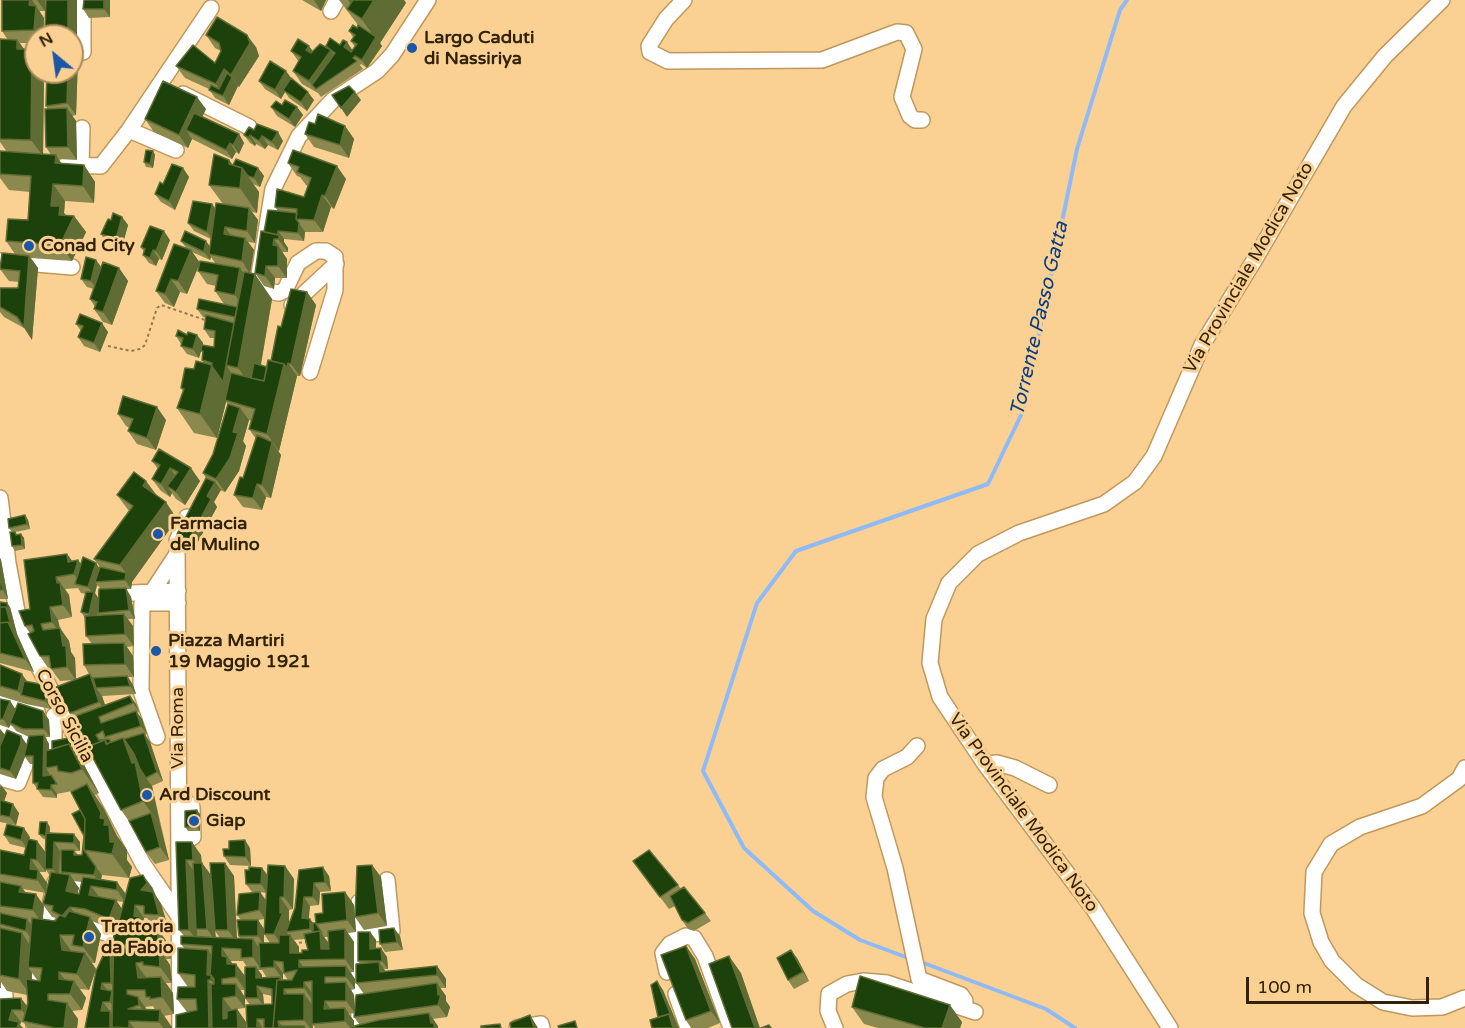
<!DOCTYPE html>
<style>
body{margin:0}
#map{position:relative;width:1465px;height:1028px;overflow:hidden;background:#fad193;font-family:"Varela Round",sans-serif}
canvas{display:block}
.north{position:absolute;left:24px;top:24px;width:60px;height:60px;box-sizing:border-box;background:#fad193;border:2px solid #aa8b5b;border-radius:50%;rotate:331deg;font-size:16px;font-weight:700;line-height:24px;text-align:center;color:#322308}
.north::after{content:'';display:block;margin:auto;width:21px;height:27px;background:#1b57a8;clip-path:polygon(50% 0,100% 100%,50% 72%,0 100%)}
.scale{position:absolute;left:1246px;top:977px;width:183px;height:27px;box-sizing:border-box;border:3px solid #322308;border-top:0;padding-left:8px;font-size:18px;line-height:21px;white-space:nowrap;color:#322308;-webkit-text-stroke:4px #fad193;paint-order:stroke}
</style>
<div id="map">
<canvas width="1465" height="1028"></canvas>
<div class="north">N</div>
<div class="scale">100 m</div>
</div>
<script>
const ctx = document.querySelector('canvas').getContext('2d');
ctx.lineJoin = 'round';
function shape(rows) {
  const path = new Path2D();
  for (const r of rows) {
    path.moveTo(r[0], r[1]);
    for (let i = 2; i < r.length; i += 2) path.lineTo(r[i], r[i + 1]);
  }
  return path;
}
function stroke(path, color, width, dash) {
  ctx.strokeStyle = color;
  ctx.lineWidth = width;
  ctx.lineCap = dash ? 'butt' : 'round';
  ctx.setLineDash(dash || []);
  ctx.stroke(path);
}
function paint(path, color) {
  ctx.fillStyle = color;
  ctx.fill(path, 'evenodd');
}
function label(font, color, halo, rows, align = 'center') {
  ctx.font = font + ' "Varela Round",sans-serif';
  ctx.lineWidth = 6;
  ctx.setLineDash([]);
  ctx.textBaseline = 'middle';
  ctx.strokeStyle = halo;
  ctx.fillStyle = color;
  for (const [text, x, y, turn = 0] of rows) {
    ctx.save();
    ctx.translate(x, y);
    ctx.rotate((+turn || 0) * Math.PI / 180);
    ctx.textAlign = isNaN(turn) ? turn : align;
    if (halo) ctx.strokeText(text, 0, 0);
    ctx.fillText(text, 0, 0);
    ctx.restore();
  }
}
const stream = shape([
 [911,959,860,940,813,911,744,848,703,771,757,603,796,551,988,484,1023,411,1077,149,1120,10,1127,0],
 [921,962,1046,1009,1075,1028]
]);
const path = shape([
 [108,346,131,351,140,349,145,345,157,308,161,305,208,321],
 [293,943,309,942]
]);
const minor = shape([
 [684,0,666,19,649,46,650,52,668,61,822,60,897,32,906,33,914,49,902,97,910,116,915,120,922,120],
 [331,11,337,0],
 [72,52,83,52,83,0],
 [183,94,249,127],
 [129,130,176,150],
 [66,165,101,166,129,130,211,8],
 [81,166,82,128],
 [0,261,72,267],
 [256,289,279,293,285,290,298,263,316,251,326,251,335,257,335,290,310,372],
 [255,299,273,189,299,136,333,100,377,71,392,55,428,0],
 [292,305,336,264],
 [0,498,8,563,19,622,25,641,143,864,178,915],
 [109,594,178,591],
 [152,597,152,592,177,554],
 [0,699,37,711],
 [0,729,25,740],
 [157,737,141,691,142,603,178,603],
 [917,746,907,757,883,769,876,778,874,797,895,868,919,979,961,995,965,1001,964,1008],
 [54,761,54,716],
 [985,764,997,763,1015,768,1049,785],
 [1465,768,1459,779,1422,806,1360,827,1331,844,1314,872,1312,913,1321,942,1332,961,1356,985,1383,1002,1412,1008,1442,1007,1465,998],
 [0,778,18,783,30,753,30,742],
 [178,795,192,807,193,837,179,846],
 [85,925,121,939],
 [353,937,392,931,387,880],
 [0,963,3,963,5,998],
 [667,972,663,953,670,944,686,936,694,938,705,956,731,1028],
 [676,994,688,1028],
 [34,1028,40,934,46,923,55,882,101,888],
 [180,1028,177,541,187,517],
 [359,1028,359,902],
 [517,1028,541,1024,542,1028],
 [835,1028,828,1011,829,994,847,984,863,981,887,983,975,1012],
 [1170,1028,1093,908,985,764,940,697,930,663,934,619,949,583,978,554,1019,533,1104,504,1135,482,1154,456,1202,345,1255,259,1344,106,1385,56,1442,0]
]);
const wall = shape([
 [2,0,45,0,45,11,39,11,44,18,43,36,36,36,36,43,20,43,24,49,32,49,36,54,36,72,44,72,43,154,51,155,46,147,48,109,46,106,78,58,76,115,72,116,76,121,77,160,58,159,61,163,84,165,95,182,94,203,65,201,64,213,66,215,74,216,86,232,72,261,31,258,38,268,32,340,24,328,4,317,0,312,0,288,18,288,19,282,9,281,0,269,15,254,6,241,28,220,30,192,9,190,0,178,0,151,7,152,0,142,0,39,8,40,2,31],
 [46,0,77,0,77,44,72,44,72,36,50,36,45,30],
 [84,0,110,0,110,17,89,18,83,9],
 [302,0,326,0,321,11],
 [339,0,404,0,406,3,380,43,382,46,367,68,361,64,360,65,363,69,321,97,318,93,302,84,293,71,299,62,291,51,313,51,347,42,352,50,355,47,351,41,353,37,349,31,357,28,358,25],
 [206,35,256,47,259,56,239,87,238,86,229,105,215,98,209,89,185,78,176,66,215,63,221,51,215,48],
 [259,81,314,100,307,111,289,98,285,92,281,99,265,89],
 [282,105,297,107,303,115,295,127,277,116,271,107],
 [206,109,202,117,239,134,244,143,239,154,236,152,232,159,192,139,188,148,154,132,145,119],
 [315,124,345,126,354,139,349,158,314,147,305,134],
 [254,130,283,141,278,150,268,145,265,149,256,144,255,146,250,143,244,135],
 [153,151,155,155,153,168,146,167,144,162],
 [229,160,233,165,258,168,264,176,260,187,253,184,259,192,257,213,252,212,258,220,255,243,248,242,254,250,250,273,272,299,261,365,267,367,271,361,281,327,307,292,316,305,300,376,297,376,279,451,277,450,281,455,271,498,266,497,262,510,243,507,234,495,243,478,256,439,249,429,251,421,249,420,243,441,246,446,239,471,225,492,220,490,214,502,217,507,194,549,182,543,177,534,206,478,203,473,213,454,228,404,226,402,217,438,194,433,177,408,183,391,181,388,194,369,204,363,202,360,203,354,201,351,202,348,199,358,187,354,181,346,181,344,176,336,197,335,203,343,203,345,214,347,215,338,210,338,204,329,206,318,203,317,197,309,224,304,215,291,216,286,207,284,198,271,199,264,187,294,180,292,174,307,165,303,156,291,187,249,181,241,210,246,211,239,194,231,188,223,216,209,223,204,209,185],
 [192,252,210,260,211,257,215,263,200,263],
 [288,163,346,179,334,209,331,207,323,232,305,232,304,241,284,239,284,242,288,248,288,252,282,252,287,259,287,278,275,278,274,289,264,286,255,273,264,232,278,211,275,207,304,197,308,186,306,185,300,177,297,176],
 [183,168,189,177,175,210,161,202,155,194,163,184],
 [122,217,128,225,122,247,107,243,101,234,111,220],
 [170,240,162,260,159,259,156,266,149,263,143,255,144,252,141,247],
 [102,268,119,268,128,281,112,325,103,322,94,309,95,307,90,299,94,289,87,287,81,279],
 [76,324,108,332,100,352,84,346,78,337,81,331],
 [118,414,166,420,156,450,137,444,128,431,130,428,126,426],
 [152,461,200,481,185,505,176,499,172,493,170,497,161,491,152,479,158,469],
 [117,495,157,496,177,519,132,582,131,589,126,589,131,597,135,619,128,619,133,626,134,646,127,647,133,656,134,677,128,677,133,685,136,694,102,696,105,705,130,696,136,704,139,712,137,713,142,719,147,734,145,735,150,742,163,781,152,786,169,860,155,864,146,852,129,821,121,810,89,746,70,713,73,680,60,681,51,669,49,669,40,656,30,633,25,626,30,609,67,554,72,561,78,560,81,564,99,569,100,567,94,559,129,511],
 [97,585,101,589,98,598,95,593],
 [78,588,81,593,86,594,81,612,85,618,86,636,92,644,84,665,89,674,76,679,75,658,71,652,69,641,60,628,58,620,72,617,69,595,65,589],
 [25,515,28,520,30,529,15,532,17,535,21,534,24,538,25,549,15,551,12,546,12,532,9,528],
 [0,558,1,560,8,599,0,599],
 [0,602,10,607,17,634,34,672,0,663],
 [0,665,28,682,40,684,52,704,51,709,26,704,0,696],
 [0,699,10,701,15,709,43,711,49,720,50,737,45,737,49,744,49,750,74,746,99,793,95,795,104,809,117,836,127,850,127,860,132,867,129,878,102,875,101,880,117,882,126,894,152,887,156,896,161,904,168,927,153,926,147,918,144,918,143,922,147,927,168,943,171,959,166,959,170,965,172,983,166,983,173,993,174,1014,164,1016,172,1028,85,1028,96,971,113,954,114,930,92,921,101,934,95,963,92,963,96,969,89,990,80,989,86,998,82,1010,72,1011,78,1019,77,1028,27,1028,24,1023,21,1022,20,1025,23,1028,0,1028,0,999,27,1005,28,1003,27,995,7,991,1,982,1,988,0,988,0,850,24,855,26,848,10,844,4,835,30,837,29,839,37,841,46,853,46,840,42,838,39,834,50,827,50,833,80,842,80,851,75,851,78,855,82,855,84,836,80,810,72,791,57,794,57,798,43,797,33,783,33,764,30,764,25,757,16,779,0,774,0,729,5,735,21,736,27,745,29,737,16,731,10,723,9,728,0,725],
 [60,851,61,872,63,874,60,874],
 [46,870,50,876,46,891,47,883,39,872,46,872],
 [73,881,82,882,79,894,77,893,79,888],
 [23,889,46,893,43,904,25,892],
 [116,901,124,902,122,909],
 [44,906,52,917,57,918,55,921,43,919],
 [32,973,38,981,32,980],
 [153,1006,155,1010,147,1010,145,1007],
 [0,784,7,793,4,801,19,813,16,825,0,822],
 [200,814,200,831,188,831,185,827],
 [176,842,201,855,202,863,211,875,225,863,234,876,237,939,240,939,239,936,241,920,237,915,260,892,252,892,246,884,262,868,267,875,285,866,294,879,293,909,289,910,289,921,290,922,295,908,299,870,329,876,331,891,320,892,319,905,310,906,308,918,310,919,313,923,316,923,323,913,345,892,354,905,356,932,348,933,354,942,354,972,350,972,355,979,355,989,351,990,354,995,355,1010,364,994,356,983,360,964,358,961,370,932,376,940,376,948,387,957,388,969,384,969,386,972,437,966,446,979,446,988,440,988,446,996,446,1001,450,1007,447,1017,433,1019,438,1028,355,1028,359,1024,354,1017,355,1013,348,1014,354,1021,354,1028,315,1028,313,1025,313,1028,264,1028,264,1027,262,1028,247,1028,250,1005,245,998,245,990,241,990,245,1008,237,1009,246,1022,187,1012,177,999,188,987,178,973,184,948,181,944,184,936,179,930],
 [260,892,266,893,266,900],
 [264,919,264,929,258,920],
 [215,931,220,938,216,938],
 [264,934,270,943,264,943],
 [324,937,328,937,329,943],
 [305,939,308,950,302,953,299,953,299,947,294,940],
 [231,961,243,961,247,967,245,976,232,964],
 [258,970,262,970,267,978,262,978,262,975],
 [283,973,284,974,288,980,283,980],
 [263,994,272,996,272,1004,264,1004],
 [250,848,251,866,230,865,224,856],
 [633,861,678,885,681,889,705,913,711,921,694,931,688,929,682,920,675,906,669,909],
 [372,865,381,877,387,926,364,930,355,917],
 [400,936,403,950,385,952,380,944],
 [686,946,695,959,720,1023,708,1028,691,1028,686,1020],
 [797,958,809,981,794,989,788,980],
 [852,1007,962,1022,960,1028,878,1028,864,1024]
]);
const shadedWall = shape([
 [30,0,32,0,44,18,43,36,38,36,34,30,29,5],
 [37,0,45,0,45,11],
 [68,0,77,0,77,44,68,31],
 [104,0,110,0,110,17,104,9],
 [314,0,326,0,321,11],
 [348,0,352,0,363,17,365,0,404,0,406,3,380,43,382,46,367,68,362,60,375,38],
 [247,35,256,47,259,56,239,87,231,75],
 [17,40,29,56,17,49],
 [347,42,353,51,350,56,344,47],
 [309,46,318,58,306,50],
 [32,49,36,54,36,72,44,72,43,156,31,140],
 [72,50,78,58,76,115,67,103,68,72,72,72],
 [331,50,339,63,312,85,309,81],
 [224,69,231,80,232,77,238,86,229,105,216,84],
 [286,71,292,79,283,90,285,92,281,99,275,90],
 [308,92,314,100,307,111,301,102],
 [355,92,361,100,347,117,341,108],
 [197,97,206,109,194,134,186,130,192,139,188,148,179,135],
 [297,107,303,115,295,127,289,119],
 [67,108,76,121,77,160,68,147],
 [345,126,354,139,349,158,340,145],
 [278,132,283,141,278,150,272,142],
 [239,134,244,143,239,154,233,145],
 [250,135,256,144,255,146,249,138],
 [262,136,268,145,265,149,259,141],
 [230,143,236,152,232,159,226,150],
 [153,151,155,155,153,168,150,164],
 [56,155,67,172,55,163],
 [229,160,241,177,242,168,259,192,257,213,240,188,229,164],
 [84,165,95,182,94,203,83,186],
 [337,166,346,179,334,209,325,196],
 [183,168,189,177,175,210,169,201],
 [258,168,264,176,260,187,254,178],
 [53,184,65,201,64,213,71,222,74,216,86,232,72,261,60,245,51,206],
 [322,195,331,207,323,232,314,220],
 [212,204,218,212,213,240,207,232],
 [249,208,258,220,255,243,247,231],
 [122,217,128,225,122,247,116,239],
 [299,223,305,232,304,241,298,233],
 [225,227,234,240,224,234],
 [164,231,170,240,162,260,156,251],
 [278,231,284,239,284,242,288,248,288,252,278,239],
 [245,238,254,250,250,274,242,261],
 [274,239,287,259,287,278,278,266,273,245],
 [206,241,212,249,209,254,211,257,210,260,204,252],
 [153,250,159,259,156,266,150,258],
 [191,250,200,263,187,294,178,281],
 [29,256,38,268,32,340,24,327],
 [96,260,102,268,97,290,91,281],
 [266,266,275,278,274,289,265,276],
 [119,268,128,281,112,325,103,312],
 [240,268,249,281,244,308,235,295],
 [255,274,272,299,257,386,250,384,238,368],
 [171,279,180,292,174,307,165,294],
 [307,292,316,305,300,376,291,364],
 [102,323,108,332,100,352,94,343],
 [197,335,203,343,199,358,193,349],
 [288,363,297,376,279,451,267,434,284,364],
 [212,365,226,365,232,374,225,400,226,402,217,438,200,414],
 [157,407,166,420,156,450,147,438],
 [240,408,249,420,243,441,246,446,239,471,225,492,216,479],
 [272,442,281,455,271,498,262,485],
 [170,468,179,481,167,486,172,493,170,497,161,484],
 [191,468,200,481,185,505,176,492],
 [146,481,158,497,143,486],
 [215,482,221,490,214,502,217,507,194,549,189,540,207,496],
 [257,484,266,497,262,510,253,498],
 [166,502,177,519,132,582,131,589,125,580,126,573,120,565],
 [25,515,28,520,30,529,27,524],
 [21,534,24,538,25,549,22,545],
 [67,554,76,566,78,560,87,573,82,586,74,574,68,562],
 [0,558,1,560,8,599,3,590,0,576],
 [96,563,102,572,95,582,97,585,95,593,100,601,95,623,89,614,94,595,88,587],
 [56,577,69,595,72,617,63,605,57,583],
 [126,588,131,597,135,619,129,610],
 [7,603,10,607,17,634,34,672,25,659,8,622,6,607],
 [50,607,58,620,61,635,52,622],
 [124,614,133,626,134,646,125,634],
 [60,628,69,641,71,652,75,658,76,680,67,667],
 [124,643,133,656,134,677,125,664],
 [22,674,31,687,21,695,18,691],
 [90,674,99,686,96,688,102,696,108,714,99,702],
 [127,676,133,685,136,694,130,686],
 [40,684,52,704,51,709,45,701],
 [130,696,136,704,139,712,133,703],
 [10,701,16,710,9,728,3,719],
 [43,711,49,720,50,737,44,729],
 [136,711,142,719,147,734,141,726],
 [0,729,5,735,0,747],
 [144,733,150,742,163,781,157,772],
 [44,735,49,744,49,767,46,768,49,773,49,785,43,776],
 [21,736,27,745,24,756,25,757,16,779,10,771],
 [69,738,74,746,99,793,82,769,69,744],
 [123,738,140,762,145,777,152,786,160,825,143,801],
 [87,784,104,809,117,836,127,850,127,860,132,867,129,878,112,854,110,842,100,818],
 [1,785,7,793,2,807,0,803,0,789],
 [51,785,57,794,57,798,51,790],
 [13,804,19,813,16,825,10,817],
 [197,810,200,814,200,831,197,827],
 [151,813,160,825,169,860,160,847],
 [47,822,50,827,49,837,46,833],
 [24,828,30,837,27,848,21,840],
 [74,834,80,842,80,851,74,843],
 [245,840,250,848,251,866,246,857],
 [37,841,46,853,45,869,46,872,37,860],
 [54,842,60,851,59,877,53,869],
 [192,842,201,855,202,872,193,860],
 [31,859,47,883,46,893,30,869],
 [186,860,195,873,196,929,197,931,198,942,189,930],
 [202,863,211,875,216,942,207,929],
 [225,863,234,876,237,943,228,930],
 [372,865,381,877,387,926,378,913],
 [285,866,294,879,293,909,284,897],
 [96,867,102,875,100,884,94,875],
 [323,867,329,876,331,891,325,882],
 [262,868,268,876,267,893,261,884],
 [70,875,79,888,75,904,66,891],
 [143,875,152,887,156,896,161,904,168,927,141,890],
 [117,882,126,895,125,902,117,890],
 [314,883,320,892,319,905,313,897],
 [21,886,29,898,19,892],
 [91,886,100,898,89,895],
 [260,892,266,901,265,919,259,910],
 [345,892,354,905,356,932,347,920],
 [36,894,44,906,42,923,33,910],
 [280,897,289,910,289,921,292,925,286,932,288,934,283,947,274,934,280,913],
 [304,897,310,906,308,927,302,918],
 [116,900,124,912,118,932,109,919],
 [135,905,144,918,143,922,149,930,148,934,139,921,134,916],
 [70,907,79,919,62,916],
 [90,917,101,934,95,963,83,947],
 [27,919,36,931,34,943,26,931],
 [310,919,316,927,313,933,310,929],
 [258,920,264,929,264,945,258,936],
 [130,921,139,933,125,928],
 [156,927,168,943,171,959,159,942],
 [394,928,400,936,403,950,397,942],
 [345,929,354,942,354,972,345,959],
 [320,931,329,944,330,960,321,949],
 [370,932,376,940,376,957,370,949],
 [22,933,33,950,28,967,32,973,31,996,19,979],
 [60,935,72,952,62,950],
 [290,935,299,947,299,961,308,973,308,980,290,953],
 [253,939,262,952,260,968,253,957],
 [686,946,695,959,720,1023,711,1011],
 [110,948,116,957,117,991,111,983],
 [222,948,236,969,235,977,222,956],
 [381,948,387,957,388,969,382,961],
 [159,949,170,965,172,983,160,967],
 [208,950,220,967,223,997,207,975],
 [791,950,797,958,809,981,803,972],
 [85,953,96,969,89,990,77,974],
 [729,956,741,973,760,1028,755,1028],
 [274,961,283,973,283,980,274,967],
 [379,962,388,975,380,972],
 [136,963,147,979,138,978],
 [236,964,245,976,245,990,236,977],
 [346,966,355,979,355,989,346,977],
 [437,966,446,979,446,988,437,975],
 [256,967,262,975,262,986,256,978],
 [59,972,71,988,74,981,86,998,82,1010,59,979],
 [161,977,173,993,174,1014,162,997],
 [280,977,286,986,284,989,292,1001,278,1021,284,1028,277,1028],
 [208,980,219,997,220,1028,209,1028],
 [657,981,663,990,679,1028,673,1028],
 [304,982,313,994,313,1001,304,988],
 [346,982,354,995,355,1013,346,1001],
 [102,983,108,991,101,989],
 [437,983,446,996,446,1001,450,1007,447,1017,438,1005],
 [236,984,245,997,245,1008,236,996],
 [257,986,263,994,264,1007,258,998],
 [112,991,118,999,116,1011,110,1002],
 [304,994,313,1006,312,1024,313,1028,310,1028,304,1020],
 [138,997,150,1014,151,1022,139,1005],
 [21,998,30,1010,30,1023,22,1010],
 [223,998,232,1010,232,1028,223,1019],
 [325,1001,334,1014,324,1009],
 [103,1002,109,1010,107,1019,101,1011],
 [67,1003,78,1019,77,1028,64,1028],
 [950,1005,962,1022,960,1028,942,1028],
 [345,1008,354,1021,354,1028,350,1028,345,1021],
 [237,1009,246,1022,246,1028,238,1028],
 [12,1010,21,1022,20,1025,23,1028,15,1028,9,1020],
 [160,1010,172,1027,172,1028,163,1028,159,1022],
 [110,1011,116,1020,113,1028,110,1028],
 [429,1013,438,1026,438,1028,434,1028,431,1023],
 [530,1015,538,1028,534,1028],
 [257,1019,262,1027,262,1028,257,1028],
 [129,1021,134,1028,129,1028]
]);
const building = shape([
 [2,0,30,0,29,5,36,6,34,30,2,31,2,0],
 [46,0,68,0,68,31,45,30,46,0],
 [84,0,104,0,104,9,83,9,84,0],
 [353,0,374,0,362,19,347,9,353,0],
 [217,17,247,35,250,43,231,75,224,69,216,84,176,66,193,45,215,63,221,51,219,43,206,35,217,17],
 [353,25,357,28,358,25,376,37,362,60,355,56,353,58,357,61,316,89,312,85,335,53,326,46,330,38,340,45,343,40,347,42,344,47,351,52,357,44,351,41,355,35,349,31,353,25],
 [0,39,17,40,17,49,32,49,31,140,0,139,0,39],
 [298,39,309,46,306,50,311,53,320,44,331,50,309,81,293,71,301,57,291,51,298,39],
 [270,61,286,71,275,90,259,81,270,61],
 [47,72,68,72,67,103,46,106,47,72],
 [227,73,232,77,223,96,209,90,211,85,219,89,227,73],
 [291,78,308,92,301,102,283,90,291,78],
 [163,81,197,97,179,135,145,119,163,81],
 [349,86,355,92,341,108,332,95,349,86],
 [285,100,297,107,289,119,271,107,276,101,282,105,285,100],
 [67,108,68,147,46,147,45,109,67,108],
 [194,113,239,134,233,145,230,143,226,150,186,130,194,113],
 [318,114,345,126,340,145,305,134,309,122,315,124,318,114],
 [257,124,278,132,272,142,262,136,259,141,250,135,249,138,244,135,249,127,254,130,257,124],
 [146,150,153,151,150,164,144,162,146,150],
 [293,150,337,166,325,196,322,195,314,220,296,219,297,209,275,207,277,189,304,197,311,178,297,172,299,167,288,163,293,150],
 [0,151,56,155,55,163,84,165,83,186,53,184,51,206,60,206,59,215,74,216,60,245,6,241,8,219,28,220,31,176,0,174,0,151],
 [214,154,229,160,229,164,242,168,240,188,209,185,214,154],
 [236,159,258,168,254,178,248,176,242,168,233,165,236,159],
 [172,164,183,168,169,201,155,194,160,182,163,184,172,164],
 [193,201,212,204,207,232,188,223,193,201],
 [216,203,249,208,247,231,225,227,224,234,245,238,242,261,209,254,216,203],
 [268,210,297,213,296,219,299,223,298,233,278,231,278,235,264,232,268,210],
 [113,213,122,217,116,239,101,234,108,219,111,220,113,213],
 [150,226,164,231,156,251,153,250,150,258,143,255,145,249,141,247,150,226],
 [185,231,206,241,204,252,181,241,185,231],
 [261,231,279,235,279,239,274,239,273,245,278,246,278,266,266,266,265,276,255,273,261,231],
 [174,244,191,250,178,281,171,279,165,294,156,291,174,244],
 [2,253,29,256,24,327,17,317,0,307,0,288,18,288,20,271,0,269,2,253],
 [86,257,96,260,91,281,81,279,86,257],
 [200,261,240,268,235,295,215,291,218,275,198,271,200,261],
 [103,262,119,268,103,312,94,309,97,302,90,299,103,262],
 [244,272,255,274,238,368,226,365,244,272],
 [291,289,307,292,291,364,288,363,287,368,284,364,271,361,278,326,281,327,291,289],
 [199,299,237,307,235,317,197,309,199,299],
 [80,314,102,323,94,343,78,337,83,326,76,324,80,314],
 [206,315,234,323,223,382,211,365,212,363,202,360,203,351,201,351,202,345,214,347,215,331,204,329,206,315],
 [178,330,187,335,188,332,197,335,193,349,181,346,183,338,176,336,178,330],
 [268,360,284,364,267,434,249,429,255,409,225,400,231,373,264,381,268,360],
 [196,361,212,365,200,414,177,408,184,389,181,388,185,368,194,369,196,361],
 [254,363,267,367,264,381,251,378,254,363],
 [123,396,157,407,147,438,128,431,133,419,118,414,123,396],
 [228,404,240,408,233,432,238,433,230,458,216,479,203,473,213,454,228,404],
 [257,435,272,442,262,485,257,484,253,498,234,495,240,477,243,478,257,435],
 [159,449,191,468,176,492,167,486,178,472,170,468,161,484,152,479,160,465,152,461,159,449],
 [134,472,146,481,143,486,166,502,120,565,94,559,133,506,117,495,134,472],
 [206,478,215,482,207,496,211,499,189,540,177,534,206,478],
 [25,515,27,524,9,528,8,519,25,515],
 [10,532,15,532,16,535,21,534,22,545,12,546,10,532],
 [67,554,68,562,78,560,74,574,56,577,57,583,60,583,63,605,50,607,52,622,41,624,43,630,60,628,63,646,66,645,67,667,51,669,49,656,40,656,28,634,34,631,32,625,25,626,19,611,30,609,24,560,67,554],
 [83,557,96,563,88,587,75,584,83,557],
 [100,567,126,573,125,580,95,582,100,567],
 [0,576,3,590,0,590,0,576],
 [126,588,129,610,98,613,99,589,126,588],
 [86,592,94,592,89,614,81,612,86,592],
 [0,602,7,603,9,611,6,607,0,607,0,602],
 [0,607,6,607,11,626,8,622,0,623,0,607],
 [124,614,125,634,86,636,85,616,124,614],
 [8,622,25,659,0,653,0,623,8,622],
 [124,643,125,664,84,665,83,644,124,643],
 [0,665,22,674,18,691,0,686,0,665],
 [90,674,99,702,70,713,56,687,90,674],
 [127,676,130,686,96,688,93,678,127,676],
 [24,681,40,684,46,696,45,701,21,695,24,681],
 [130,696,133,703,99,717,101,723,136,711,141,726,105,737,103,731,96,735,99,740,109,739,111,742,107,744,105,740,89,746,73,717,130,696],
 [0,699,10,701,3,719,0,719,0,699],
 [18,703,43,711,44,729,23,729,10,723,18,703],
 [7,730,21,736,21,743,10,771,0,768,0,746,7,730],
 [144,733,157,772,146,778,140,769,134,754,124,739,144,733],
 [44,735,43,776,51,775,57,784,51,785,51,790,37,789,38,783,33,783,33,756,24,756,29,736,44,735],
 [69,738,80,760,69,744,52,749,52,741,69,738],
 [123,738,132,763,135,762,143,801,121,810,87,747,105,740,106,744,123,738],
 [69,744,82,769,71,773,58,771,57,766,46,768,46,751,69,744],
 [87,784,101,813,100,818,105,819,104,825,109,825,110,842,115,842,112,854,84,850,85,819,71,792,87,784],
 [0,800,13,804,10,817,0,815,0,800],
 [80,810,85,819,84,850,96,867,94,875,61,872,61,850,74,850,74,855,82,855,84,836,72,814,80,810],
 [197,810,197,827,185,827,185,811,197,810],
 [151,813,160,847,146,852,129,821,151,813],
 [40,822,47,822,46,833,52,833,46,833,46,836,39,834,40,822],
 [7,824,24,828,21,840,4,835,7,824],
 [46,833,74,834,74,843,54,842,53,869,45,869,46,833],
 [28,839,37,841,37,860,31,859,30,869,38,870,37,880,0,874,0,850,24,855,28,839],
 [245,840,246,857,224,856,223,849,229,849,229,841,245,840],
 [176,842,192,842,193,860,186,860,189,930,179,930,176,842],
 [649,850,678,885,660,897,633,861,649,850],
 [193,863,202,863,207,929,196,929,193,863],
 [210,863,225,863,228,930,215,930,210,863],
 [268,865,285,866,284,897,280,897,280,913,283,912,274,934,264,934,268,865],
 [372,865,378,913,355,917,357,866,372,865],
 [249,867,262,868,261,884,246,884,245,870,249,870,249,867],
 [323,867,325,882,314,883,313,897,304,897,302,918,310,919,310,929,286,932,295,908,299,870,323,867],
 [51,872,70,875,66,891,79,894,83,877,117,882,117,890,91,886,89,895,116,900,109,919,85,909,70,907,62,916,52,911,53,906,43,904,51,872],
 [143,875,147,883,141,890,153,892,159,915,144,914,144,906,135,905,134,916,140,917,139,921,130,921,129,928,127,928,126,926,118,924,130,878,143,875],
 [0,882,21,886,19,892,36,894,33,910,0,906,0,882],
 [684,887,705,913,688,923,682,920,670,896,684,887],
 [260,892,259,910,237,915,239,894,260,892],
 [345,892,347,920,316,924,315,914,323,913,322,894,345,892],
 [69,911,90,917,83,947,72,945,74,935,60,935,62,950,85,953,77,974,59,972,59,979,74,981,70,994,48,994,48,1000,67,1003,64,1028,55,1028,23,1021,28,1003,26,979,40,981,42,968,28,967,32,918,55,921,60,915,65,917,69,911],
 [0,913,27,919,26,931,0,924,0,913],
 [237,920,258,920,258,936,239,936,237,920],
 [313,923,316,923,316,924,322,933,320,931,313,932,313,923],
 [114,924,126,926,125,928,156,927,159,942,123,945,123,948,159,949,160,967,143,965,143,962,136,963,138,978,161,977,162,997,150,999,150,997,146,997,145,990,127,990,127,994,138,997,139,1005,128,1009,160,1010,159,1022,129,1021,129,1028,112,1027,114,924],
 [0,928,22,933,19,979,0,975,0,928],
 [394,928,397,942,380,944,379,930,394,928],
 [345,929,345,959,299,960,299,967,346,966,346,977,325,977,325,983,346,982,346,1001,325,1001,324,1009,345,1008,345,1021,312,1024,312,981,304,982,304,988,284,989,284,994,304,994,304,1020,278,1021,279,1026,304,1026,305,1028,273,1028,277,980,292,980,297,970,284,973,283,962,274,961,274,967,260,968,259,943,279,943,279,935,290,935,290,953,302,953,302,950,308,950,304,934,320,931,321,949,329,949,328,931,345,929],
 [358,932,370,932,370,949,381,948,382,961,358,961,358,932],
 [181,936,253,939,253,957,241,958,241,949,222,948,222,956,227,957,227,964,236,964,236,977,222,979,222,984,236,984,236,996,223,998,223,1019,227,1018,227,1011,237,1009,238,1028,212,1028,211,984,214,984,214,979,211,975,210,975,212,946,181,944,181,936],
 [686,946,711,1011,686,1020,661,955,686,946],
 [107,947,110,948,111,983,102,983,101,989,112,991,110,1002,103,1002,101,1011,110,1011,110,1028,85,1028,96,971,107,947],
 [178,948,208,950,207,975,211,975,211,980,208,980,209,1028,176,1028,176,1015,197,1010,196,999,177,999,178,987,195,987,195,975,178,973,178,948],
 [791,950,803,972,788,980,777,958,791,950],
 [729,956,755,1028,732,1028,709,964,729,956],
 [379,962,380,972,437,966,437,975,356,983,356,964,379,962],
 [245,967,256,967,256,978,280,977,280,980,277,980,273,1028,264,1028,264,1019,257,1019,257,1028,247,1028,246,1005,272,1004,272,989,257,986,258,998,245,998,245,967],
 [860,976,950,1005,942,1028,925,1028,852,1007,860,976],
 [657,981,672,1018,669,1014,658,1017,651,985,657,981],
 [437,983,438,995,441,994,438,1005,354,1017,356,995,437,983],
 [21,998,22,1010,12,1010,9,1020,19,1022,17,1028,0,1028,0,999,21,998],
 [429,1013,431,1023,434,1023,434,1028,355,1028,354,1026,379,1020,429,1013],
 [669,1014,673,1028,652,1028,650,1020,669,1014],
 [530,1015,534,1028,511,1028,510,1023,530,1015],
 [575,1021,577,1028,559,1028,558,1026,575,1021],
 [500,1024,501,1028,481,1028,481,1026,500,1024],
 [769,1025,771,1028,761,1028,769,1025]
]);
const markers = [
 [412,48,6,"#1b57a8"],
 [29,246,6,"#1b57a8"],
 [158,534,6,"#1b57a8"],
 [156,651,6,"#1b57a8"],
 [147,795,6,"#1b57a8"],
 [194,821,6,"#1b57a8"],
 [89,937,6,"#1b57a8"]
];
const poiNames = [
 ["Largo Caduti",424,38],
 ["di Nassiriya",424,59],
 ["Conad City",41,246],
 ["Farmacia",170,524],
 ["del Mulino",170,545],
 ["Piazza Martiri",168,641],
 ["19 Maggio 1921",168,662],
 ["Ard Discount",159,795],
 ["Giap",206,821],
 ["Trattoria",101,927],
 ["da Fabio",101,948]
];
const streetNames = [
 ["Via Provinciale Modica Noto",1249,268,-60],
 ["Corso Sicilia",64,716,62],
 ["Via Roma",178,728,-90],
 ["Via Provinciale Modica Noto",1023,813,54]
];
const waterNames = [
 ["Torrente Passo Gatta",1040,319,-77]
];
stroke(stream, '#8fbaf8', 4);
stroke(minor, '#bf985b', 18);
stroke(path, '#94784c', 2, [3, 3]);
stroke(minor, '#fff', 15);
paint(wall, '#8c894f');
paint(shadedWall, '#5f6c34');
paint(building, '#1d410b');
stroke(building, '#5f6c34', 1.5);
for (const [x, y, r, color] of markers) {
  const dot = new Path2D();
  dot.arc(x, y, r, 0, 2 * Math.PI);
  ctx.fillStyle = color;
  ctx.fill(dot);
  stroke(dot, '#fad193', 2);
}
label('bold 18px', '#322308', '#fad193', poiNames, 'left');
label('18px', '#322308', '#fad193', streetNames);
label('italic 20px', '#0b3e81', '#fad193', waterNames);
</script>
